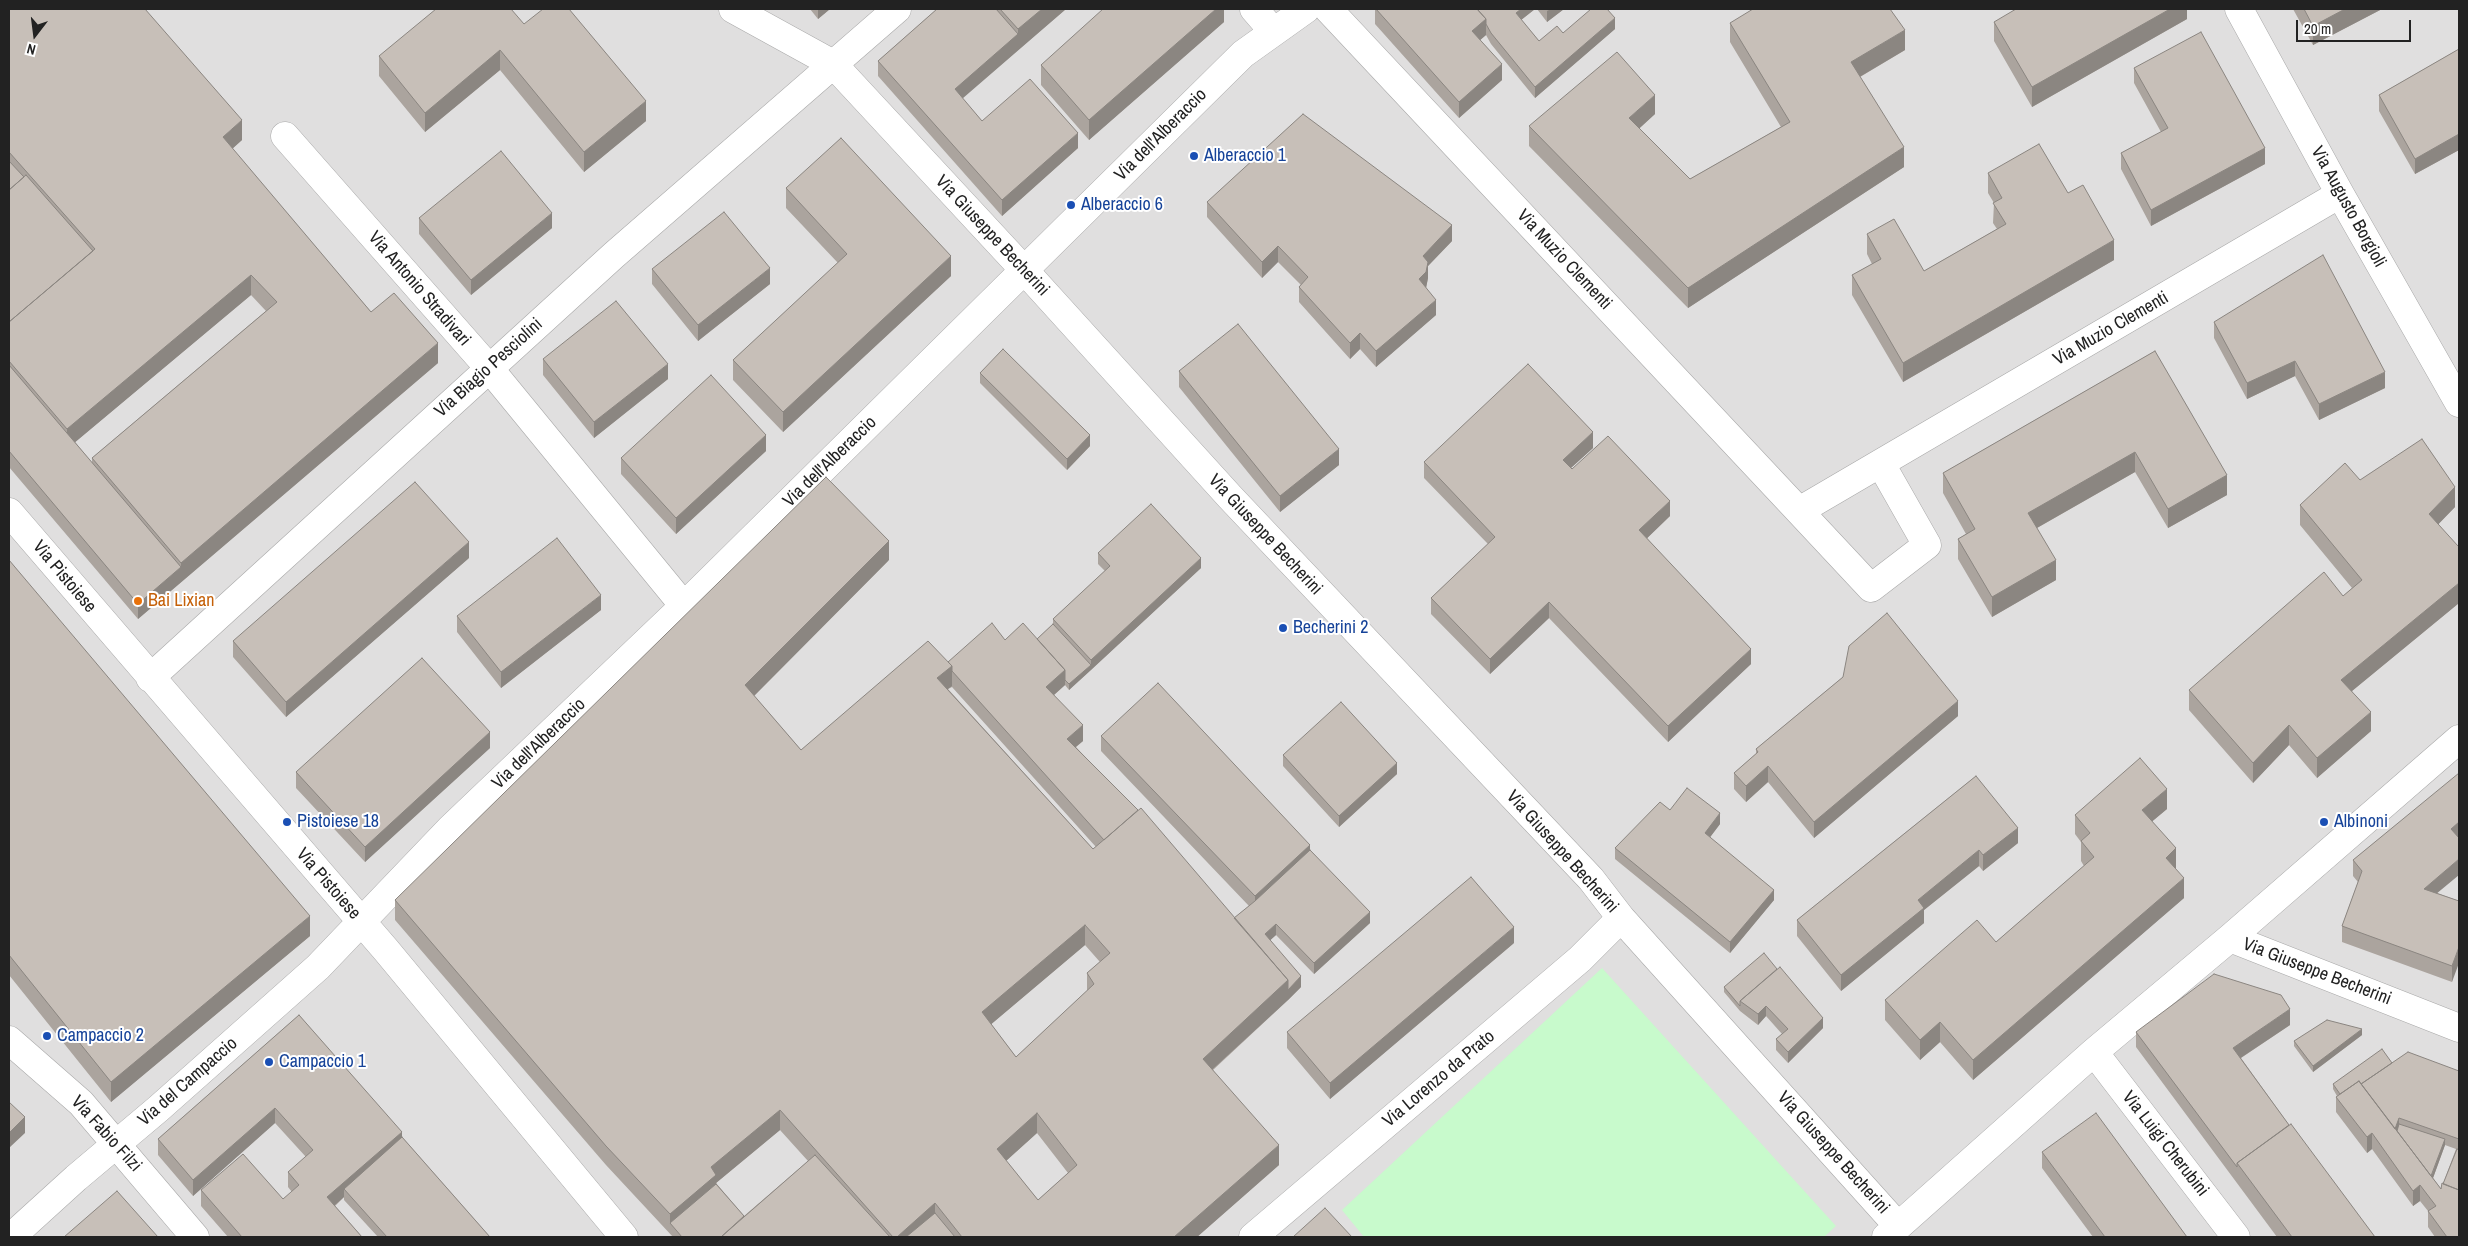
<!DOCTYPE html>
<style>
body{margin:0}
#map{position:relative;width:2468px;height:1246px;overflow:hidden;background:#f2efe9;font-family:"Archivo Narrow",sans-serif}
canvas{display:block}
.frame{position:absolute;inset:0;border:10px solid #222;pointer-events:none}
.north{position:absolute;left:10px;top:10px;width:50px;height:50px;-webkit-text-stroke:4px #fff;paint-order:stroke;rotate:195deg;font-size:14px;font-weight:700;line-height:20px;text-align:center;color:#222}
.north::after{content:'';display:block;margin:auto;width:18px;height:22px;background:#222;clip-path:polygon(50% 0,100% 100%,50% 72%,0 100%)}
.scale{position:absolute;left:2296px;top:20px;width:115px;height:22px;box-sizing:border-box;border:2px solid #222;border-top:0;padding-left:6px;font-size:15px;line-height:18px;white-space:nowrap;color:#222;-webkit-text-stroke:4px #fff;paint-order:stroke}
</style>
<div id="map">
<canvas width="2468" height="1246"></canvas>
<div class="frame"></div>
<div class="north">N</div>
<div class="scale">20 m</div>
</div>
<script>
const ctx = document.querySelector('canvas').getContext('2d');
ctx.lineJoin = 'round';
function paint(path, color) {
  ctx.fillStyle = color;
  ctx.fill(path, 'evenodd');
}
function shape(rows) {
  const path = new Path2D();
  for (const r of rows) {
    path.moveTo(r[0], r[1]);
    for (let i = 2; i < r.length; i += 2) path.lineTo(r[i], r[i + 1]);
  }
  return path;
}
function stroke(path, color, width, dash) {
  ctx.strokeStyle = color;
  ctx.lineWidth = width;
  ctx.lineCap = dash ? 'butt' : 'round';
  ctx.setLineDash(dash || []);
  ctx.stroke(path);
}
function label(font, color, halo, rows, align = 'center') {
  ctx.font = font + ' "Archivo Narrow",sans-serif';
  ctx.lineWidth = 4;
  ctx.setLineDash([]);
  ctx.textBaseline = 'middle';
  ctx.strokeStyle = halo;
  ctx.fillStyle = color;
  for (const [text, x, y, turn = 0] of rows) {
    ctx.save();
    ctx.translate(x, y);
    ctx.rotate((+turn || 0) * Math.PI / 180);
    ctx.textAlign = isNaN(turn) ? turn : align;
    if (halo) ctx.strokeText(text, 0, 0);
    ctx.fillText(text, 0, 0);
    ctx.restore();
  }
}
const residential = shape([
 [9,9,2459,9,2459,1237,9,1237]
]);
const park = shape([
 [1602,968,1836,1226,1824,1237,1364,1237,1342,1210]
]);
const minor = shape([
 [733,9,833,64,1025,271,1230,497,1591,879,1621,918,1898,1226],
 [1254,9,1273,31],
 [1328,9,1799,511,2340,194],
 [2239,9,2340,194,2459,403],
 [285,136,489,368,684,606],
 [1799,511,1871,588,1927,545,1881,464],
 [9,512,386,950,624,1237],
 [150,678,614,255,897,9],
 [2230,938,2459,1028],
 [9,1040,81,1103,195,1237],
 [2094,1052,2236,1237],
 [11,1237,76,1178,158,1109,318,967,450,829,684,606,1243,54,1306,9],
 [1253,1237,1580,959,1621,918],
 [1886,1237,2094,1052,2230,938,2459,739]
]);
const wall = shape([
 [9,9,242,140,232,149,371,312,438,363,138,619,9,467],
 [251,295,266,311,92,458,92,463,75,442],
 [810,9,830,9,818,19],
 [937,9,1066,9,962,98,982,121,1078,148,1002,216,878,76,878,61],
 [1224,9,1224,22,1089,140,1041,85,1041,65],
 [1375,9,1535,9,1521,20,1539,41,1563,33,1615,29,1535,98,1491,44,1486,35,1480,40,1502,80,1459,118,1375,24],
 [1537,9,1564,9,1547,22],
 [2187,9,2187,19,2032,107,1994,41,1994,22],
 [2293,9,2382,9,2313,45],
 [1730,23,1905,50,1860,77,1904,167,1688,308,1529,146,1529,126,1655,114,1639,128,1690,179,1781,127,1730,42],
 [524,24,646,121,584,172,500,70,425,132,379,76,379,56],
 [2459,49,2459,150,2415,174,2379,111,2379,95],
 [2134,68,2265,164,2151,226,2121,169,2121,153,2161,132,2134,83],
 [1988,173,2068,193,2114,260,1903,382,1852,295,1852,275,1872,264,1867,254,1867,234,1924,271,1997,229,1993,223,1994,203,1988,193],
 [786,188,951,276,783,432,733,380,733,360,838,263,786,208],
 [1207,202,1452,241,1428,266,1428,278,1426,288,1436,315,1376,367,1360,349,1350,359,1299,302,1299,287,1301,285,1278,262,1262,278,1207,217],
 [419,218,552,228,471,295,419,234],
 [652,269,770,284,698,341,652,284],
 [2214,322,2385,388,2319,420,2295,376,2247,399,2214,338],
 [2155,351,2227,495,2168,528,2135,472,2037,528,2056,580,1992,617,1958,559,1958,539,1966,534,1943,493,1943,473],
 [543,359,668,379,594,438,543,375],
 [1179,371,1339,465,1280,512,1179,387],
 [980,373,1090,446,1067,470,980,383],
 [1593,448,1571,468,1670,516,1647,538,1751,664,1668,742,1549,618,1490,674,1431,614,1431,598,1488,544,1424,478,1424,462],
 [766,451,676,534,621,474,621,458],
 [2360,480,2455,507,2438,524,2459,603,2352,691,2371,731,2317,778,2289,745,2253,783,2189,710,2189,690,2343,596,2352,588,2300,525,2300,505],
 [1098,553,1201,568,1069,690,1065,685,1054,695,1083,741,1076,747,1234,918,1249,906,1101,751,1101,736,1310,850,1370,923,1314,974,1276,935,1270,940,1301,987,1288,1000,1213,1070,1279,1165,1197,1237,673,1237,606,1165,395,920,395,900,889,560,754,696,801,750,948,662,1005,640,1037,639,1053,624,1053,619,1105,571,1098,564],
 [952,687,1096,847,1093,849,948,689],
 [1085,945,1100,962,1087,973,1087,991,1016,1057,991,1024],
 [780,1130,808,1161,744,1216,716,1183],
 [1037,1133,1068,1173,1038,1200,1006,1161],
 [469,558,286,717,233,657,233,641],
 [9,560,310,936,111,1102,9,975],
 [601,610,501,688,457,632,457,616],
 [1843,677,1958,716,1814,838,1768,782,1746,802,1734,789,1734,773,1756,754,1756,749],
 [490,748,365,862,296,788,296,772],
 [1283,755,1397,774,1339,827,1283,766],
 [2459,775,2459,837,2437,893,2459,901,2452,982,2342,942,2342,926,2358,882,2353,876,2353,860],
 [1976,776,2018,843,1983,871,1979,866,1924,910,1924,923,1841,991,1797,936,1797,920],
 [2167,809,2152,821,2176,868,2176,869,2184,898,1973,1080,1940,1042,1920,1060,1885,1020,1885,1000,1996,942,2084,866,2081,861,2081,842,2075,834,2075,815],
 [1670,810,1720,824,1710,837,1774,900,1730,953,1615,859,1615,848],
 [1514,943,1330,1099,1287,1048,1287,1032],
 [1724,987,1823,1028,1788,1063,1776,1050,1776,1039,1782,1034,1766,1016,1758,1025,1740,1011,1724,992],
 [299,1015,402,1137,490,1237,378,1237,344,1200,344,1197,335,1206,362,1237,228,1237,201,1206,201,1190,283,1199,292,1192,288,1187,288,1172,306,1157,275,1123,193,1196,158,1155,158,1139],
 [2290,1025,2241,1058,2289,1125,2375,1237,2277,1237,2136,1047,2136,1032],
 [2362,1035,2313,1072,2294,1046,2294,1041],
 [2392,1063,2459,1071,2459,1237,2435,1237,2428,1227,2428,1211,2420,1201,2413,1206,2372,1149,2367,1153,2336,1112,2336,1097,2337,1096,2333,1089,2333,1084],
 [2445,1145,2456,1149,2441,1189,2433,1178],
 [2042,1152,2187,1237,2093,1237,2042,1168]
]);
const shadedWall = shape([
 [818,9,830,9,818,19],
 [1042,9,1066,9,955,105,955,89,1018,34,1018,29],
 [1216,9,1224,9,1224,22,1089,140,1089,120],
 [1521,9,1535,9,1516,24,1516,13],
 [1551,9,1564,9,1547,22,1547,11],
 [2170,9,2187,9,2187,19,2032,107,2032,87],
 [2345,9,2382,9,2313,45,2313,26],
 [1615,18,1615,29,1535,98,1535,87],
 [1486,19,1486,35,1472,47,1472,31],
 [1905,30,1905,50,1851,82,1851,62],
 [500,50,500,70,425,132,425,113],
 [1502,64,1502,80,1459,118,1459,102],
 [1655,95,1655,114,1629,138,1629,118],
 [646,101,646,121,584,172,584,152],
 [242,120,242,140,223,157,223,137],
 [1078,133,1078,148,1002,216,1002,200],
 [2459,134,2459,150,2415,174,2415,159],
 [1904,147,1904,167,1688,308,1688,288],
 [2265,148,2265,164,2151,226,2151,210],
 [552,213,552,228,471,295,471,280],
 [1452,225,1452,241,1428,266,1428,278,1426,288,1419,279,1423,256],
 [2114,240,2114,260,1903,382,1903,363],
 [1278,246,1278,262,1262,278,1262,262],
 [951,256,951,276,783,432,783,412],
 [770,268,770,284,698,341,698,325],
 [251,275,251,295,67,449,67,429],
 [1436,300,1436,315,1376,367,1376,351],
 [1360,333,1360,349,1350,359,1350,343],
 [438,343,438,363,138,619,138,604,181,567,181,563],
 [2295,361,2295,376,2247,399,2247,383],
 [668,364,668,379,594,438,594,422],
 [2385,372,2385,388,2319,420,2319,404],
 [1593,432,1593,448,1563,475,1563,460],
 [766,435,766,451,676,534,676,518],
 [1090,435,1090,446,1067,470,1067,459],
 [1339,449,1339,465,1280,512,1280,496],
 [2135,452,2135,472,2028,533,2028,513],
 [2227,475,2227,495,2168,528,2168,509],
 [2455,487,2455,507,2429,534,2429,514],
 [1670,501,1670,516,1639,546,1639,530],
 [889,541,889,560,745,705,745,685],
 [469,542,469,558,286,717,286,702],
 [1201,558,1201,568,1091,670,1091,660],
 [2056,560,2056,580,1992,617,1992,597],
 [2459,583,2459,603,2341,700,2341,680],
 [601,595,601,610,501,688,501,672],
 [1549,602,1549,618,1490,674,1490,659],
 [1751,649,1751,664,1668,742,1668,726],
 [1091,665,1091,670,1069,690,1069,684],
 [952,666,952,686,937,697,937,678],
 [1065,670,1065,685,1046,702,1046,687],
 [1958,701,1958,716,1814,838,1814,822],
 [2371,712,2371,731,2317,778,2317,758],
 [1083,725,1083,741,1067,754,1067,739],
 [2289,725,2289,745,2253,783,2253,763],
 [490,732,490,748,365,862,365,847],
 [1397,763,1397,774,1339,827,1339,816],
 [1768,766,1768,782,1746,802,1746,786],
 [2167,789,2167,809,2142,830,2142,810],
 [1720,813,1720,824,1705,844,1705,833],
 [2459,822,2459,837,2451,845,2451,829],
 [2018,828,2018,843,1983,871,1983,855],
 [1310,845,1310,860,1255,912,1255,896],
 [2176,848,2176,868,2166,877,2166,858],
 [1979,850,1979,866,1924,910,1924,923,1841,991,1841,975,1918,900],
 [2459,859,2459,875,2424,904,2424,889],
 [2184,878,2184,898,1973,1080,1973,1060],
 [1774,890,1774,900,1730,953,1730,942],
 [1370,912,1370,923,1314,974,1314,963],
 [310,916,310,936,111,1102,111,1082],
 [1276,924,1276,935,1265,945,1265,934],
 [1085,925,1085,945,982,1032,982,1012],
 [1514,927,1514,943,1330,1099,1330,1083],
 [2459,947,2459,963,2452,982,2452,966],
 [1301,976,1301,987,1288,1000,1288,990],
 [1288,980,1288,1000,1203,1078,1203,1059],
 [1766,1006,1766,1016,1758,1025,1758,1014],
 [2290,1009,2290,1025,2233,1063,2233,1048],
 [1823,1018,1823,1028,1788,1063,1788,1052],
 [1940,1022,1940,1042,1920,1060,1920,1040],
 [2362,1029,2362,1035,2313,1072,2313,1066],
 [275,1108,275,1123,193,1196,193,1180],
 [780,1110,780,1130,716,1183,716,1195,670,1223,670,1214,711,1167],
 [1037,1113,1037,1133,997,1169,997,1149],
 [25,1117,25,1133,9,1148,9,1133],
 [2399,1118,2399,1129,2394,1132],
 [402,1132,402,1148,344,1189,344,1197,327,1212,327,1197],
 [2372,1133,2372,1149,2367,1153,2367,1137],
 [2445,1139,2445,1145,2429,1189,2429,1183],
 [1279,1145,1279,1165,1197,1237,1174,1237],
 [2420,1185,2420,1201,2413,1206,2413,1191],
 [935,1203,935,1223,919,1237,897,1237]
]);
const building = shape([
 [9,9,145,9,242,120,223,137,371,312,394,293,438,343,181,563,92,458,277,302,251,275,67,429,9,361,9,322,95,249,9,152,9,9],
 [436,9,511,9,524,24,543,9,569,9,646,101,584,152,500,50,425,113,379,56,436,9],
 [937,9,996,9,1018,34,955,89,982,121,1030,79,1078,133,1002,200,878,61,937,9],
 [1000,9,1042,9,1018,29,1000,9],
 [1103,9,1216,9,1089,120,1041,65,1103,9],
 [1376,9,1477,9,1486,19,1472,31,1502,64,1459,102,1376,9],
 [1477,9,1521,9,1516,13,1539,41,1557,26,1563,33,1591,9,1607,9,1615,18,1535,87,1491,33,1486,24,1486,19,1477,9],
 [1753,9,1890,9,1905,30,1851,62,1904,147,1688,288,1529,126,1617,52,1655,95,1629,118,1690,179,1790,122,1730,23,1753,9],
 [2016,9,2170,9,2032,87,1994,22,2016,9],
 [2304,9,2345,9,2313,26,2304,9],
 [2201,32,2265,148,2151,210,2121,153,2168,128,2134,68,2201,32],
 [2459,49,2459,134,2415,159,2379,95,2459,49],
 [1303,114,1452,225,1423,256,1428,262,1426,272,1419,279,1436,300,1376,351,1360,333,1350,343,1299,287,1308,277,1278,246,1262,262,1207,202,1303,114],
 [841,138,951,256,783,412,733,360,847,254,786,188,841,138],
 [2039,144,2068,193,2083,185,2114,240,1903,363,1852,275,1881,259,1867,234,1894,219,1924,271,2006,224,1993,203,2002,198,1988,173,2039,144],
 [501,151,552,213,471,280,419,218,501,151],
 [9,161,24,177,9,190,9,161],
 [26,175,93,251,9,322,9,190,26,175],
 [724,212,770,268,698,325,652,269,724,212],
 [2323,255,2385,372,2319,404,2295,361,2247,383,2214,322,2323,255],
 [616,301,668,364,594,422,543,359,616,301],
 [1238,324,1339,449,1280,496,1179,371,1238,324],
 [1003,349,1090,435,1067,459,980,373,1003,349],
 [2155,351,2227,475,2168,509,2135,452,2028,513,2056,560,1992,597,1958,539,1975,529,1943,473,2155,351],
 [1528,364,1593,432,1563,460,1572,469,1608,436,1670,501,1639,530,1751,649,1668,726,1549,602,1490,659,1431,598,1495,537,1424,462,1528,364],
 [9,365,181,567,138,604,9,451,9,365],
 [711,375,766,435,676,518,621,458,711,375],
 [2422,439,2455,487,2429,514,2458,546,2459,545,2459,583,2341,680,2371,712,2317,758,2289,725,2253,763,2189,690,2324,572,2343,596,2362,580,2300,505,2345,463,2360,480,2422,439],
 [826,477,889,541,745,685,801,750,928,641,952,666,937,678,1093,849,1141,808,1288,980,1203,1059,1279,1145,1174,1237,962,1237,935,1203,897,1237,893,1237,780,1110,711,1167,716,1175,670,1214,606,1146,395,900,826,477],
 [1085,925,1110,953,1087,973,1094,984,1016,1057,982,1012,1085,925],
 [1037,1113,1077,1165,1038,1200,997,1149,1037,1113],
 [415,482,469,542,286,702,233,641,415,482],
 [1151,504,1201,558,1091,660,1053,619,1110,566,1098,553,1151,504],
 [557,538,601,595,501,672,457,616,557,538],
 [9,560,310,916,111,1082,9,955,9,560],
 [1887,613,1958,701,1814,822,1768,766,1746,786,1734,773,1758,752,1756,749,1843,677,1849,646,1887,613],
 [992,623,1005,640,1023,623,1065,670,1046,687,1083,725,1067,739,1138,810,1104,840,952,671,952,666,948,662,992,623],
 [1053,624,1091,665,1069,684,1065,680,1065,670,1037,639,1053,624],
 [422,658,490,732,365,847,296,772,422,658],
 [1158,683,1310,845,1255,896,1101,736,1158,683],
 [1341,702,1397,763,1339,816,1283,755,1341,702],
 [2140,758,2167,789,2142,810,2176,848,2166,858,2184,878,1973,1060,1940,1022,1920,1040,1885,1000,1977,920,1996,942,2094,857,2081,841,2090,833,2075,815,2140,758],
 [2459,773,2459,822,2451,829,2459,838,2459,859,2424,889,2459,901,2459,947,2452,966,2342,926,2362,871,2353,860,2459,773],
 [1976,776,2018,828,1983,855,1979,850,1918,900,1924,908,1841,975,1797,920,1976,776],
 [1687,788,1720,813,1705,833,1774,890,1730,942,1615,848,1660,802,1670,810,1687,788],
 [1310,850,1370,912,1314,963,1276,924,1265,934,1301,976,1288,990,1288,980,1234,918,1255,901,1310,850],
 [1471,877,1514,927,1330,1083,1287,1032,1471,877],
 [1764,953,1777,969,1740,1001,1740,1006,1724,987,1764,953],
 [1780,967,1823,1018,1788,1052,1776,1039,1788,1029,1766,1006,1758,1014,1740,1001,1780,967],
 [2214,974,2281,995,2290,1009,2233,1048,2289,1125,2237,1163,2237,1167,2136,1032,2214,974],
 [299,1015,402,1132,327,1197,362,1237,242,1237,201,1190,243,1154,283,1199,299,1185,288,1172,313,1150,275,1108,193,1180,158,1139,299,1015],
 [2327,1020,2362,1029,2313,1066,2294,1041,2327,1020],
 [2382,1049,2392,1063,2361,1084,2359,1081,2340,1094,2333,1084,2382,1049],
 [2408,1052,2459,1071,2459,1139,2399,1118,2395,1129,2361,1084,2408,1052],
 [2359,1081,2441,1189,2442,1183,2459,1190,2459,1237,2447,1237,2428,1211,2436,1206,2420,1185,2413,1191,2372,1133,2367,1137,2336,1097,2359,1081],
 [9,1102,25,1117,9,1133,9,1102],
 [2096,1113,2187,1237,2105,1237,2042,1152,2096,1113],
 [2291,1124,2375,1237,2292,1237,2237,1163,2291,1124],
 [2399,1124,2445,1139,2431,1176,2397,1131,2399,1124],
 [402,1137,490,1237,387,1237,344,1189,402,1137],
 [2457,1149,2459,1150,2459,1190,2443,1184,2457,1149],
 [815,1155,890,1237,721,1237,815,1155],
 [716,1184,744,1216,721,1237,682,1237,670,1223,716,1184],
 [117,1191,158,1237,64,1237,117,1191],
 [1325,1208,1352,1237,1293,1237,1325,1208],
 [935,1213,955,1237,906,1237,935,1213]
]);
const markers = [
 [1194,156,5,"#1a4fb4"],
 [1071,205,5,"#1a4fb4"],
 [138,601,5,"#e8710a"],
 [1283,628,5,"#1a4fb4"],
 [287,822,5,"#1a4fb4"],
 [2324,822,5,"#1a4fb4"],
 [47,1036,5,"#1a4fb4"],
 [269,1062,5,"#1a4fb4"]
];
const streetNames = [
 ["Via dell'Alberaccio",1161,135,-45],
 ["Via Augusto Borgioli",2348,207,61],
 ["Via Giuseppe Becherini",992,236,47],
 ["Via Muzio Clementi",1564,260,47],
 ["Via Antonio Stradivari",419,289,49],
 ["Via Muzio Clementi",2111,329,-30],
 ["Via Biagio Pesciolini",489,368,-42],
 ["Via dell'Alberaccio",830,462,-44],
 ["Via Giuseppe Becherini",1265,535,47],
 ["Via Pistoiese",64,577,50],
 ["Via dell'Alberaccio",539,744,-44],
 ["Via Giuseppe Becherini",1562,852,48],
 ["Via Pistoiese",328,884,49],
 ["Via Giuseppe Becherini",2317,972,21],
 ["Via Lorenzo da Prato",1439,1079,-40],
 ["Via del Campaccio",188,1082,-41],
 ["Via Fabio Filzi",106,1134,48],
 ["Via Luigi Cherubini",2165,1144,52],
 ["Via Giuseppe Becherini",1833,1153,48]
];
const transitNames = [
 ["Alberaccio 1",1204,156],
 ["Alberaccio 6",1081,205],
 ["Becherini 2",1293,628],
 ["Pistoiese 18",297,822],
 ["Albinoni",2334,822],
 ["Campaccio 2",57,1036],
 ["Campaccio 1",279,1062]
];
const foodNames = [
 ["Bai Lixian",148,601]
];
paint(residential, '#e0dfdf');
paint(park, '#c8facc');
stroke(minor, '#a9a9a9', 29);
stroke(minor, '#fff', 28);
paint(wall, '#aba49e');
paint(shadedWall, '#8b8681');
paint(building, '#c7bfb8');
stroke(building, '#8b8681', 1);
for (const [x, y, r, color] of markers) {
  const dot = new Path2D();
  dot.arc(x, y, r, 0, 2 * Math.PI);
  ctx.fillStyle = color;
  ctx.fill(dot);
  stroke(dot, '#fff', 2);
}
label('18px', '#222', '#fff', streetNames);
label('18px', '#164399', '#fff', transitNames, 'left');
label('18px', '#c56008', '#fff', foodNames, 'left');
</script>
